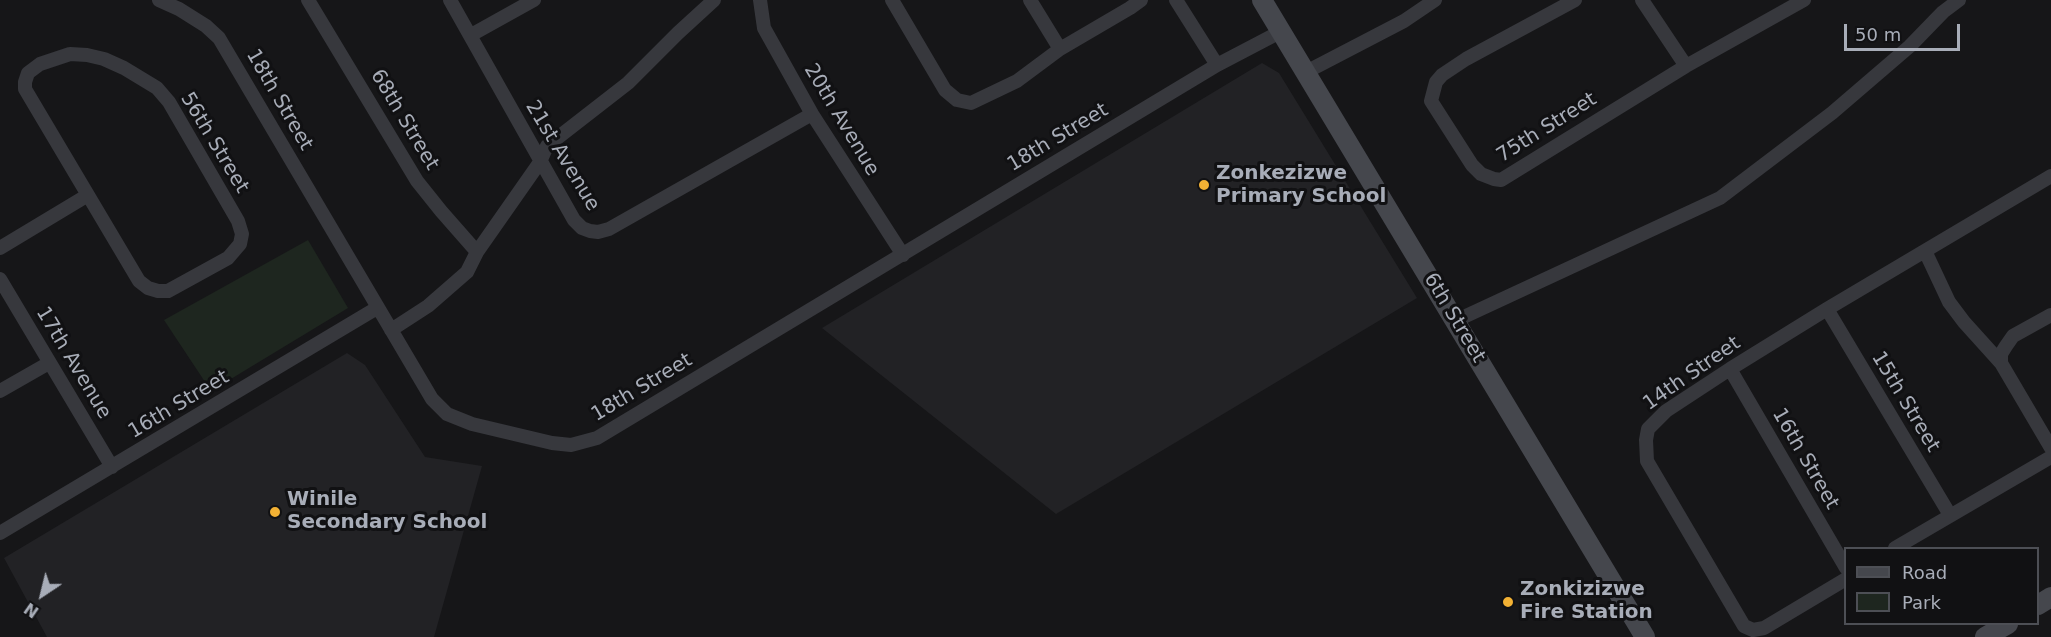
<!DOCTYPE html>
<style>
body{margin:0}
#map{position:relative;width:2051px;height:637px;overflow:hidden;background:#161618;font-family:"DejaVu Sans",sans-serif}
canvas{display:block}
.legend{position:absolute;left:1844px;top:547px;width:195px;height:78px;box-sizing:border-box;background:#111113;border:2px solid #4d4f55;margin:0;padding:8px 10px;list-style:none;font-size:18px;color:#a8adb8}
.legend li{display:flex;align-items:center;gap:12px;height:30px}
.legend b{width:30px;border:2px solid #4d4f55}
.north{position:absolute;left:12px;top:565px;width:60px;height:60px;-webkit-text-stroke:4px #111113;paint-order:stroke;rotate:215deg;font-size:16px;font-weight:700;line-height:24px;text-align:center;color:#a8adb8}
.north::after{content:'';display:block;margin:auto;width:21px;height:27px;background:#a8adb8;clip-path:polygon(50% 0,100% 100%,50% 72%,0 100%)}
.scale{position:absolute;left:1844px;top:24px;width:116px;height:27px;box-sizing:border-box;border:3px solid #a8adb8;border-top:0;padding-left:8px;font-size:18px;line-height:21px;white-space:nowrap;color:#a8adb8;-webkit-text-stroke:4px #111113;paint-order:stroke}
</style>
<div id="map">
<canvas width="2051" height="637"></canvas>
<ul class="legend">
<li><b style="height:8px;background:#45474d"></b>Road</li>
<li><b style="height:16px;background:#1e261f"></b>Park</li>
</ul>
<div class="north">N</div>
<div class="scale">50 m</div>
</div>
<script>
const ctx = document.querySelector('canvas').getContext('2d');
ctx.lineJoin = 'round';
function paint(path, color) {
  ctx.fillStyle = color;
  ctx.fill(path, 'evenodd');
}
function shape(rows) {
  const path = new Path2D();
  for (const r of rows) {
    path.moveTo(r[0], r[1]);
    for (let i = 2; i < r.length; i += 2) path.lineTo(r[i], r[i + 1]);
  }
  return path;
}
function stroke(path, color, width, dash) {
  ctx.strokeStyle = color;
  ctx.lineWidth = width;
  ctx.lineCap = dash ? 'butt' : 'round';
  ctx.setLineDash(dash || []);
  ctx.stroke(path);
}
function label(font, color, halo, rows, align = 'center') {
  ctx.font = font + ' "DejaVu Sans",sans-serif';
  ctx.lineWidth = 6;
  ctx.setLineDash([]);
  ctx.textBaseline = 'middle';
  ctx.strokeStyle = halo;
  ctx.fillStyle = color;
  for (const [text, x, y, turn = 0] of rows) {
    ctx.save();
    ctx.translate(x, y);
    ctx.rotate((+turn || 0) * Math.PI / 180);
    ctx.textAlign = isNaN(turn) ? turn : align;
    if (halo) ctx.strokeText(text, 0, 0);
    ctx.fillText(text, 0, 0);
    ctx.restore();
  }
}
const built = shape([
 [1262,63,1279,73,1417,298,1056,514,822,328],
 [347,353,365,365,425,457,482,466,434,637,47,637,4,558]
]);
const green = shape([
 [308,240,348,308,211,391,164,320]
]);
const street = shape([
 [159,0,179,9,206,26,219,38,432,399,447,414,472,424,552,443,571,445,597,438,1217,65,1280,32],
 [308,0,417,181,441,211,477,252],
 [450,0,574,220,582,228,590,231,598,232,609,229,812,114],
 [760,0,764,28,812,114,903,255],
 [892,0,945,90,957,100,971,103,1017,81,1060,49,1130,8,1141,0],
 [1030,0,1060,49],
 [1176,0,1217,65],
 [1575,0,1466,59,1442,75,1436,82,1431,101,1472,165,1481,174,1494,179,1501,180,1686,66,1804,0],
 [1642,0,1686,66],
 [471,35,534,0],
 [70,54,87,55,104,59,124,68,157,88,169,102,238,221,242,234,240,244,228,258,168,291,158,291,148,288,139,281,25,89,25,82,28,73,40,64,70,54],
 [1306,72,1404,21,1435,0],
 [0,248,88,195],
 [1925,251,1949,302,1964,322,2001,363,2051,448],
 [0,279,112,467],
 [1827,309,1950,515],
 [1455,321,1720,198,1832,113,1910,46,1943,12,1959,0],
 [391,330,428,306,467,272,477,252,540,162,547,146,628,83,678,33,714,0],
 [2001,363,2001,354,2006,346,2013,336,2051,315],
 [1730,369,1846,568],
 [0,391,49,363],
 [0,533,377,308],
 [1895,548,2051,457],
 [1846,579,1764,628,1753,630,1744,626,1647,461,1646,440,1648,429,1666,411,1730,369,1827,309,2051,176]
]);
const secondary = shape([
 [1262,0,1645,637],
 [2038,605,2051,597],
 [1985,637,2008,624]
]);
const markers = [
 [1204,185,6,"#f2b134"],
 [275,512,6,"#f2b134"],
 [1508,602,6,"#f2b134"]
];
const streetNames = [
 ["18th Street",279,100,60],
 ["68th Street",404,120,59],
 ["20th Avenue",841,120,59],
 ["75th Street",1547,128,-32],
 ["18th Street",1058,138,-31],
 ["56th Street",214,143,59],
 ["21st Avenue",562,156,59],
 ["6th Street",1454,318,59],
 ["17th Avenue",73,363,59],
 ["14th Street",1692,374,-35],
 ["18th Street",642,388,-31],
 ["15th Street",1905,402,59],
 ["16th Street",179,405,-31],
 ["16th Street",1805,459,60]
];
const poiNames = [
 ["Zonkezizwe",1216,174],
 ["Primary School",1216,197],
 ["Winile",287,500],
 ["Secondary School",287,523],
 ["Zonkizizwe",1520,590],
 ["Fire Station",1520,613]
];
paint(built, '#222225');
paint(green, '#1e261f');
stroke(street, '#37383d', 14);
stroke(secondary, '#45474d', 20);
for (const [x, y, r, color] of markers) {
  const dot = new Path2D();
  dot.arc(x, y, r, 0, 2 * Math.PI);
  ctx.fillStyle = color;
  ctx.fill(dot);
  stroke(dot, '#111113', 2);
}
label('20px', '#a8adb8', '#111113', streetNames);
label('bold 20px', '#a8adb8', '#111113', poiNames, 'left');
</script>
